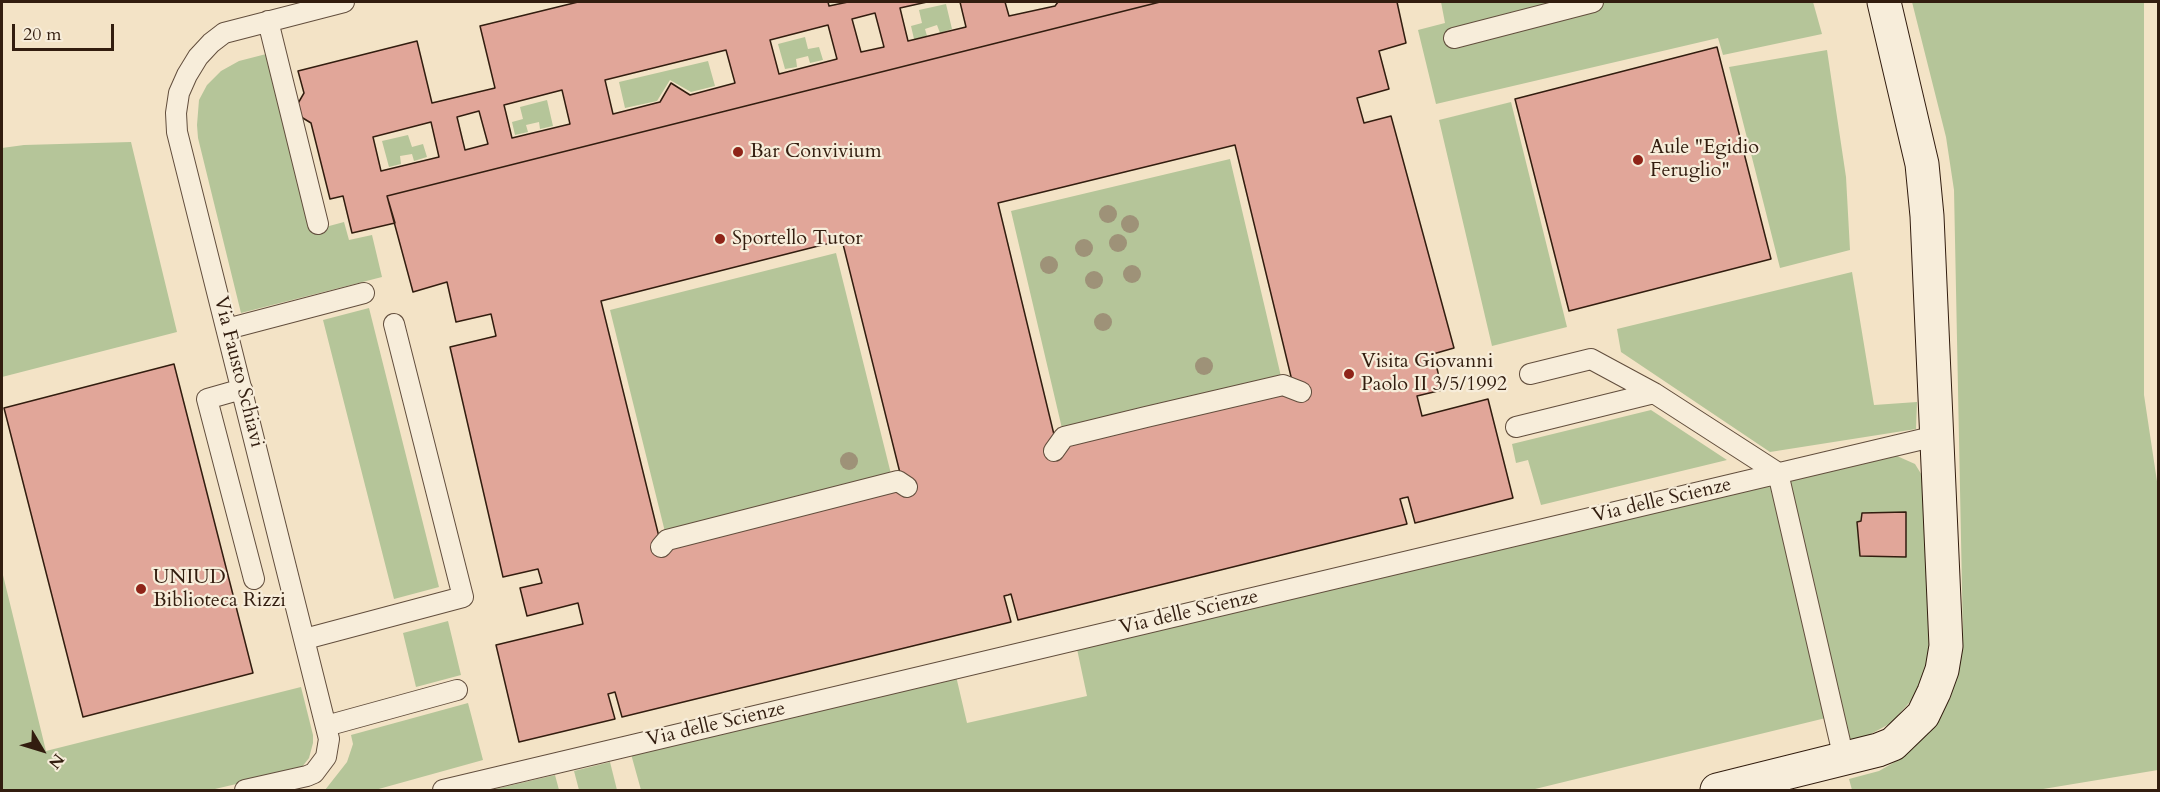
<!DOCTYPE html>
<style>
body{margin:0}
#map{position:relative;width:2160px;height:792px;overflow:hidden;background:#f3e3c6;font-family:Cardo,serif}
canvas{display:block}
.frame{position:absolute;inset:0;border:3px solid #321d0f;pointer-events:none}
.north{position:absolute;left:12px;top:720px;width:60px;height:60px;-webkit-text-stroke:4px #f7edda;paint-order:stroke;rotate:128deg;font-size:16px;font-weight:700;line-height:24px;text-align:center;color:#321d0f}
.north::after{content:'';display:block;margin:auto;width:21px;height:27px;background:#321d0f;clip-path:polygon(50% 0,100% 100%,50% 72%,0 100%)}
.scale{position:absolute;left:12px;top:24px;width:102px;height:27px;box-sizing:border-box;border:3px solid #321d0f;border-top:0;padding-left:8px;font-size:18px;line-height:21px;white-space:nowrap;color:#321d0f;-webkit-text-stroke:4px #f7edda;paint-order:stroke}
</style>
<div id="map">
<canvas width="2160" height="792"></canvas>
<div class="frame"></div>
<div class="north">N</div>
<div class="scale">20 m</div>
</div>
<script>
const ctx = document.querySelector('canvas').getContext('2d');
ctx.lineJoin = 'round';
function paint(path, color) {
  ctx.fillStyle = color;
  ctx.fill(path, 'evenodd');
}
function shape(rows) {
  const path = new Path2D();
  for (const r of rows) {
    path.moveTo(r[0], r[1]);
    for (let i = 2; i < r.length; i += 2) path.lineTo(r[i], r[i + 1]);
  }
  return path;
}
function stroke(path, color, width, dash) {
  ctx.strokeStyle = color;
  ctx.lineWidth = width;
  ctx.lineCap = dash ? 'butt' : 'round';
  ctx.setLineDash(dash || []);
  ctx.stroke(path);
}
function label(font, color, halo, rows, align = 'center') {
  ctx.font = font + ' Cardo,serif';
  ctx.lineWidth = 4.5;
  ctx.setLineDash([]);
  ctx.textBaseline = 'middle';
  ctx.strokeStyle = halo;
  ctx.fillStyle = color;
  for (const [text, x, y, turn = 0] of rows) {
    ctx.save();
    ctx.translate(x, y);
    ctx.rotate((+turn || 0) * Math.PI / 180);
    ctx.textAlign = isNaN(turn) ? turn : align;
    if (halo) ctx.strokeText(text, 0, 0);
    ctx.fillText(text, 0, 0);
    ctx.restore();
  }
}
const green = shape([
 [1441,2,1813,2,1822,34,1723,55,1718,38,1436,104,1418,30,1445,23],
 [1912,2,2144,2,2144,395,2158,488,2158,770,2037,790,1852,790,1849,779,1879,771,1900,759,1920,741,1936,724,1950,699,1958,671,1963,638,1954,190,1946,137],
 [946,4,952,29,940,33,937,25,925,29,927,36,914,39,911,26,922,23,919,10],
 [805,37,808,49,819,47,823,60,810,63,808,56,796,59,797,67,785,69,778,44],
 [1827,50,1846,177,1850,250,1780,268,1729,67],
 [274,52,318,229,344,222,349,240,372,235,382,277,241,313,198,138,197,125,199,100,207,85,221,71,239,61],
 [708,61,715,86,691,92,670,80,657,101,625,108,619,82],
 [547,100,553,126,540,129,539,122,526,125,528,132,515,135,512,122,523,119,520,107],
 [1511,102,1567,327,1492,346,1439,120],
 [408,135,412,147,423,144,427,157,414,161,412,154,400,156,401,164,389,167,382,141],
 [131,142,177,332,2,377,2,148,24,145],
 [1230,159,1283,385,1064,437,1011,211],
 [836,253,893,482,667,540,610,310],
 [1852,272,1874,405,1917,402,1916,429,1770,452,1621,352,1617,329],
 [369,308,439,587,394,599,323,320],
 [1651,410,1727,460,1541,505,1528,460,1516,463,1512,444],
 [1897,456,1915,464,1923,477,1929,645,1926,670,1917,694,1891,723,1869,735,1845,741,1838,715,1531,790,641,790,631,754,956,676,967,723,1087,696,1077,649],
 [2,571,46,751,301,687,313,735,313,743,309,758,302,767,296,770,215,789,215,790,2,790],
 [448,621,461,675,416,687,403,633],
 [468,703,483,760,375,790,325,790,347,762,353,744,351,735],
 [610,762,617,790,579,790,574,771],
 [555,775,559,790,491,790]
]);
const building = shape([
 [578,2,828,2,829,6,848,2,927,2,900,8,908,41,966,27,960,2,1005,2,1009,16,1055,6,1058,2,1160,2,387,196,395,223,352,233,343,196,330,199,311,123,293,112,304,93,298,71,417,41,432,103,495,88,480,26,578,2],
 [875,13,884,47,861,52,852,19,875,13],
 [828,25,837,59,779,74,770,40,828,25],
 [726,50,735,83,690,95,671,83,660,102,613,114,605,80,726,50],
 [562,90,570,124,512,138,504,105,562,90],
 [479,111,488,144,465,150,457,117,479,111],
 [431,122,439,157,381,171,373,137,431,122],
 [1160,2,1397,2,1406,43,1379,51,1389,89,1357,98,1364,123,1391,116,1454,348,1426,356,1429,366,1436,364,1442,390,1417,396,1422,416,1488,399,1513,498,1415,523,1408,497,1403,498,1400,499,1407,524,1018,620,1011,594,1008,595,1004,596,1011,622,622,717,615,692,608,694,615,719,519,742,496,645,583,624,578,603,527,616,520,588,542,583,538,569,503,577,450,347,496,336,491,314,456,322,447,282,413,292,387,196,1160,2],
 [1235,145,1294,389,1057,447,998,203,1235,145],
 [842,240,903,485,661,545,601,301,842,240],
 [1717,47,1771,259,1569,311,1515,99,1717,47],
 [174,364,253,673,83,717,4,408,174,364],
 [1906,512,1906,557,1860,556,1857,522,1861,521,1862,513,1906,512]
]);
const lane = shape([
 [268,21,318,224],
 [1454,38,1593,2],
 [227,329,364,293],
 [1530,374,1591,359,1654,393,1778,473,1844,759],
 [242,389,207,399,254,579],
 [1516,427,1654,393],
 [1054,451,1064,437,1146,417,1283,385,1301,392],
 [661,547,667,540,898,481,907,487],
 [305,639,463,597,394,324],
 [326,726,457,690],
 [245,790,307,776,314,773,326,757,329,739,177,132,176,113,179,93,187,75,198,57,211,43,224,33,344,2],
 [443,790,1936,436]
]);
const secondary = shape([
 [1717,790,1878,750,1893,744,1923,715,1934,692,1942,670,1946,646,1927,216,1922,164,1884,2]
]);
const trees = [
 [1108,214],
 [1130,224],
 [1118,243],
 [1084,248],
 [1049,265],
 [1132,274],
 [1094,280],
 [1103,322],
 [1204,366],
 [849,461]
];
const markers = [
 [738,152,6,"#8f2418"],
 [1638,160,6,"#8f2418"],
 [720,239,6,"#8f2418"],
 [1349,374,6,"#8f2418"],
 [141,589,6,"#8f2418"]
];
const poiNames = [
 ["Aule \"Egidio",1650,148],
 ["Feruglio\"",1650,171],
 ["Bar Convivium",750,152],
 ["Sportello Tutor",732,239],
 ["Visita Giovanni",1361,362],
 ["Paolo II 3/5/1992",1361,385],
 ["UNIUD",153,578],
 ["Biblioteca Rizzi",153,601]
];
const streetNames = [
 ["Via Fausto Schiavi",238,372,76],
 ["Via delle Scienze",1662,501,-13],
 ["Via delle Scienze",1189,613,-13],
 ["Via delle Scienze",716,725,-13]
];
paint(green, '#b5c599');
paint(building, '#e1a699');
stroke(building, '#321d0f', 1.5);
stroke(lane, '#624e3d', 22);
stroke(secondary, '#321d0f', 35);
stroke(lane, '#f7edda', 20);
stroke(secondary, '#f7edda', 33);
ctx.fillStyle = '#9e9278';
for (const [x, y] of trees) {
  ctx.beginPath();
  ctx.arc(x, y, 9, 0, 2 * Math.PI);
  ctx.fill();
}
for (const [x, y, r, color] of markers) {
  const dot = new Path2D();
  dot.arc(x, y, r, 0, 2 * Math.PI);
  ctx.fillStyle = color;
  ctx.fill(dot);
  stroke(dot, '#f7edda', 2);
}
label('20px', '#321d0f', '#f7edda', poiNames, 'left');
label('20px', '#321d0f', '#f7edda', streetNames);
</script>
